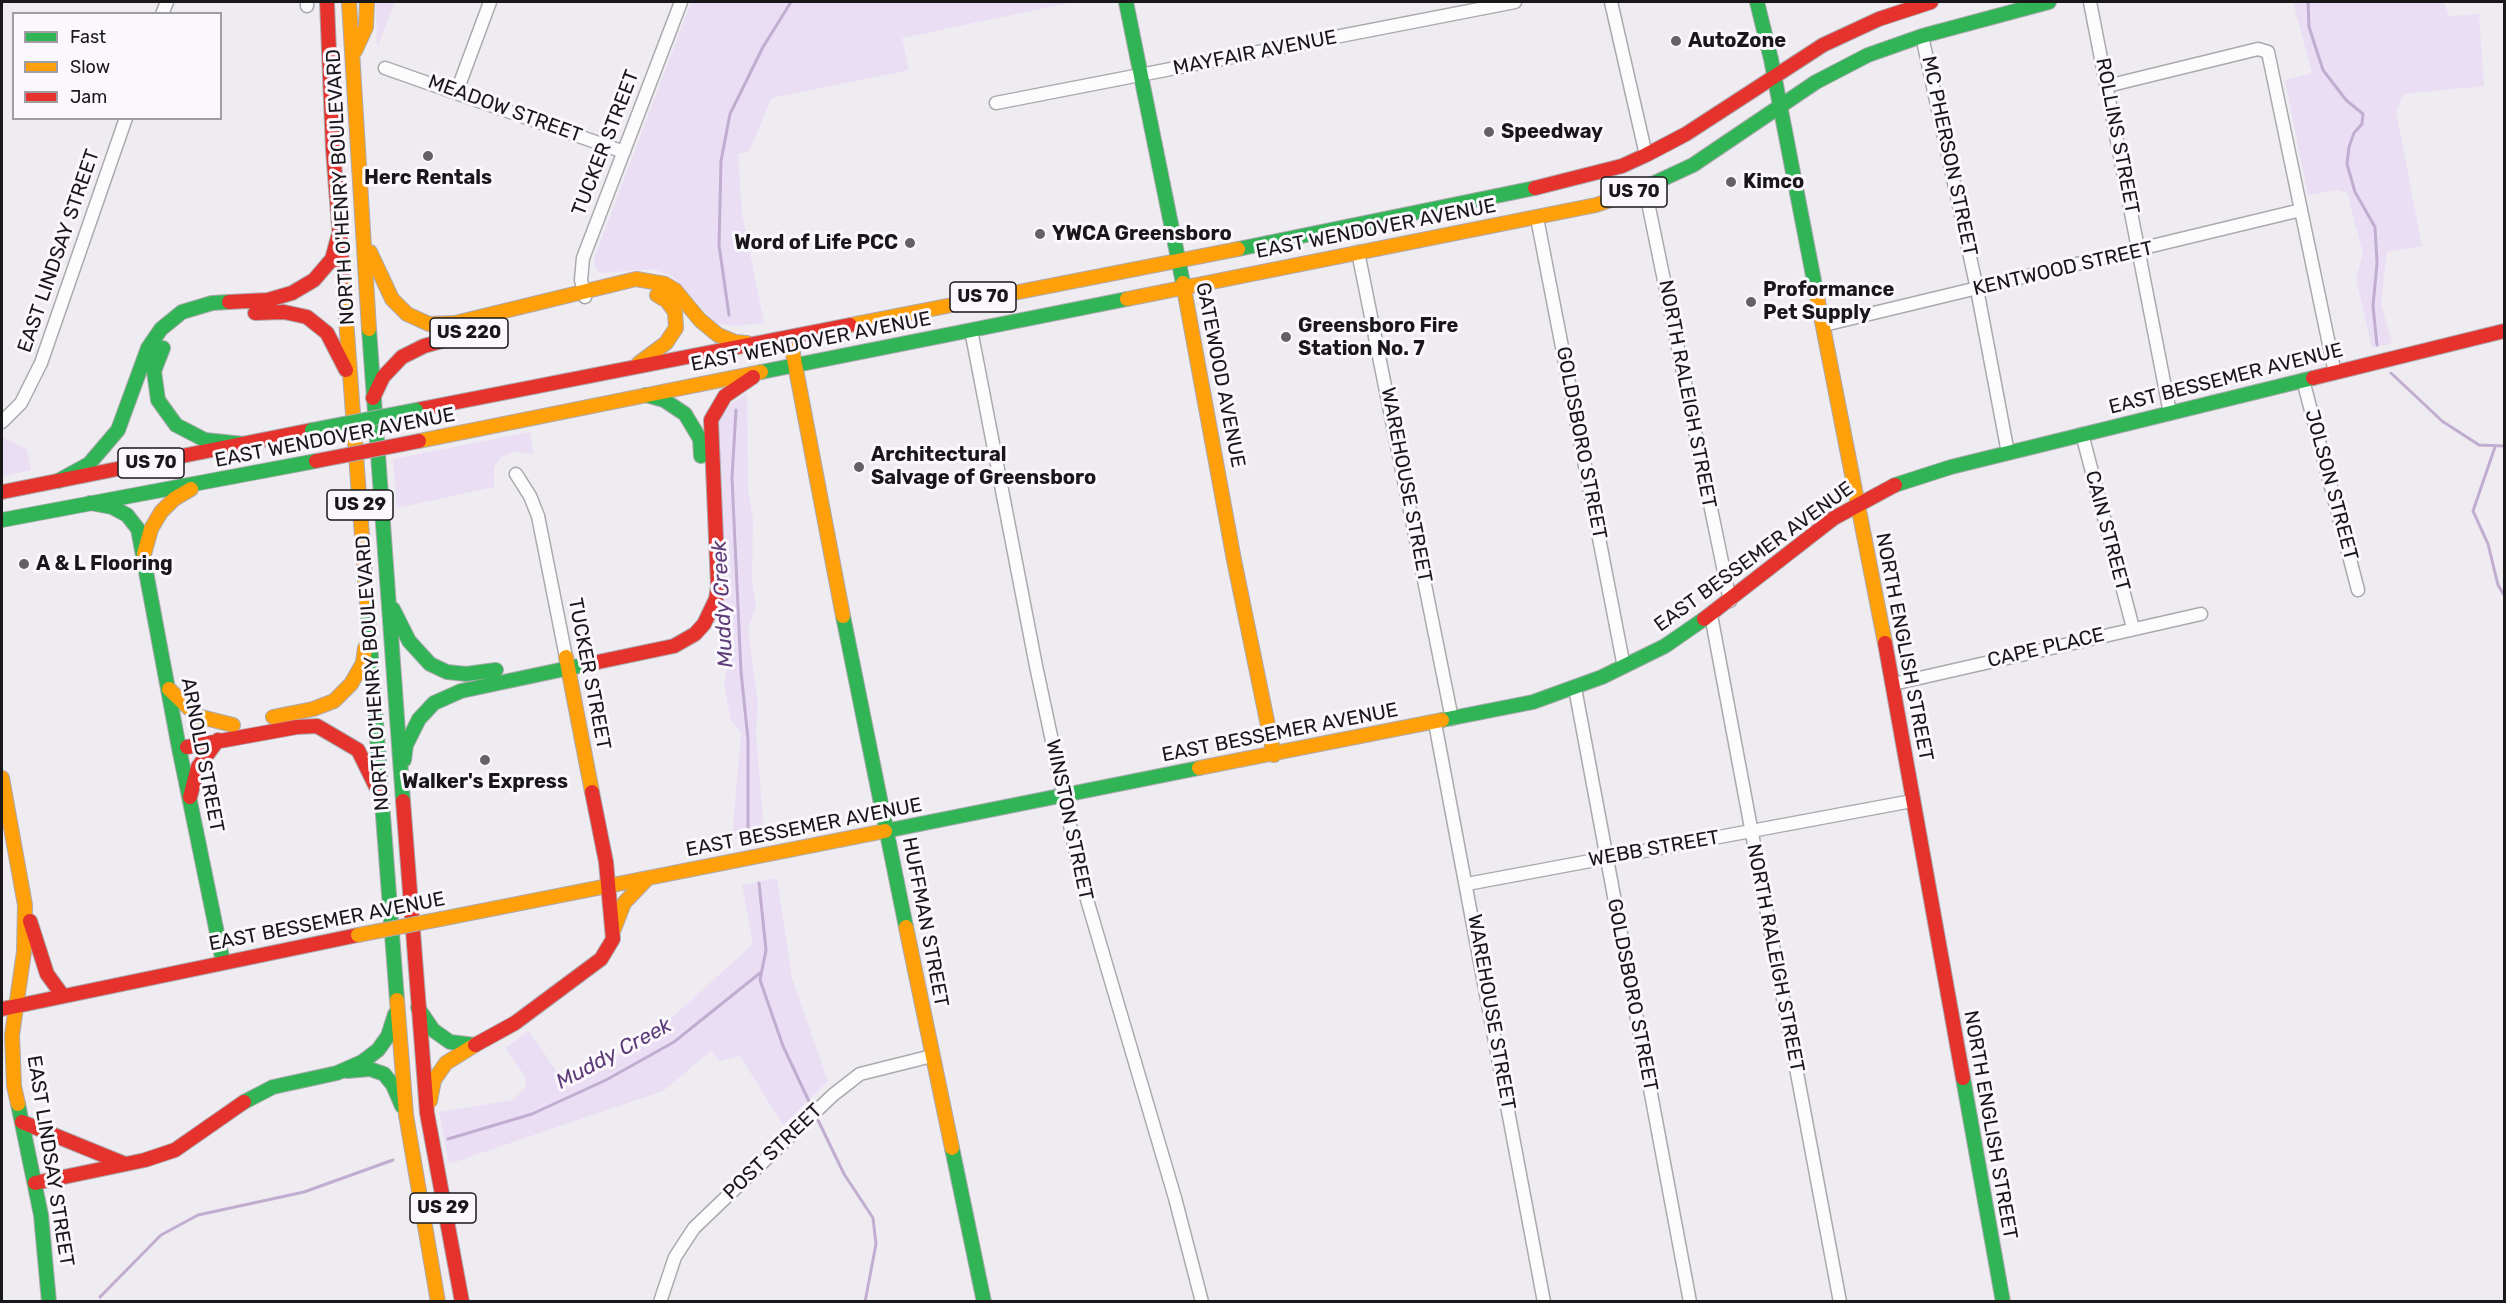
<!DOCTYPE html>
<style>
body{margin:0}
#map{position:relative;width:2506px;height:1303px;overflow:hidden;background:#eeebf1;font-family:Rubik,sans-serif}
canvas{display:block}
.frame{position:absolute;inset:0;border:3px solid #19171a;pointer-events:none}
.legend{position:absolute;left:12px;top:12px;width:210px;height:108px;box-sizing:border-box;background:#faf7fd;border:2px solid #a09da2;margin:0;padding:8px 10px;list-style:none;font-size:18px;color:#19171a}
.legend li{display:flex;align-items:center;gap:12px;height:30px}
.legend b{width:30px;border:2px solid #a09da2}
</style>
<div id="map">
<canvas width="2506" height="1303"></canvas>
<div class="frame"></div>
<ul class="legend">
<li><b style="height:8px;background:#30b455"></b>Fast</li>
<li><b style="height:8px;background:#ff9f0a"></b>Slow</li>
<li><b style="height:8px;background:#e5322d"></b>Jam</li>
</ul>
</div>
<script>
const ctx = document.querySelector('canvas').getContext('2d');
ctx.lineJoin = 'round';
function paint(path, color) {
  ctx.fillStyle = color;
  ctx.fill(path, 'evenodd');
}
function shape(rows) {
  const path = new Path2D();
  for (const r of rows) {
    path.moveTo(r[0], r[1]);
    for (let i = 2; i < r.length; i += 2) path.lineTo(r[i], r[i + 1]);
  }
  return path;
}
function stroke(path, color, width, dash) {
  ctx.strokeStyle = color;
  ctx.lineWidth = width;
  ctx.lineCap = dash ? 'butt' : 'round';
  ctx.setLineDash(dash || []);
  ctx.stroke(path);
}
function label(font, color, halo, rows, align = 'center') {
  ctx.font = font + ' Rubik,sans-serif';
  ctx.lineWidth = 6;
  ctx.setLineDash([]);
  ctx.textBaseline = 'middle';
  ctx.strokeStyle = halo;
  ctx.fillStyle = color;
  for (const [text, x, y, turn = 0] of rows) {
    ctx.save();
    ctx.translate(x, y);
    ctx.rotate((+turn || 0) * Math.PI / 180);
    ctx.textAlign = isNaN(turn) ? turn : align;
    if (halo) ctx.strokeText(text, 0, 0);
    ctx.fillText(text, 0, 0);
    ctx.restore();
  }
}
const green = shape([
 [375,2,395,2,377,48,376,7],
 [691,2,1074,2,902,38,909,70,772,98,749,151,738,154,742,214,764,323,736,326,717,324,673,277,653,269,601,273,595,267,594,259],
 [2293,2,2444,2,2449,16,2479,14,2484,86,2404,94,2396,111,2422,246,2387,252,2381,304,2392,343,2372,348,2356,279,2363,253,2347,193,2337,190,2308,195,2285,80,2312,73],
 [747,393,748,490,753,518,752,580,756,607,748,629,758,704,756,732,764,833,732,839,741,733,731,721,724,684,729,659,723,628,714,623,716,428,728,406],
 [530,432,534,454,513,452,501,457,494,467,494,487,397,508,393,459],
 [2,437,27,449,31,470,2,477],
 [777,878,792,978,828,1081,783,1125,740,1056,720,1061,711,1051,663,1091,449,1164,439,1112,513,1100,526,1087,525,1076,505,1048,529,1031,565,1084,641,1043,646,1030,667,1022,753,944,742,885]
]);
const stream = shape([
 [2308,2,2309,27,2323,70,2346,100,2363,114,2362,124,2354,133,2349,147,2347,164,2355,192,2375,227,2377,263,2373,306,2377,345],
 [729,315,719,245,721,161,730,114,763,47,791,2],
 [2391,373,2442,421,2479,445,2504,446],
 [736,410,732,478,741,672,748,739,748,833],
 [2495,447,2473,511,2488,544,2498,585,2504,595],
 [759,883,766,950,760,980,783,1046,813,1110],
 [816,1116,844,1174,873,1218,876,1244,865,1302],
 [448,1139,532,1114,606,1080,674,1042,760,973],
 [100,1297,161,1235,198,1215,304,1192,393,1160]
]);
const street = shape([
 [307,2,307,6],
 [1611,2,1646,155],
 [2090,2,2170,413],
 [162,14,167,2],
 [1922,36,1977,289,2008,453],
 [385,68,624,152],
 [2107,86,2258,49,2268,52,2335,373],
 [457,91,490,2],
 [996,103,1515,2],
 [1645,188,1730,601],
 [1537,218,1624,667],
 [1358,252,1452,719],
 [585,297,581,280,583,258,681,2],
 [1824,325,2301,210],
 [971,330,1036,666,1083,886,1175,1198,1202,1302],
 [2303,380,2358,590],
 [2,422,21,403,41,363,126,118],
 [2082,434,2133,628],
 [516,474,530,496,538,516,566,657],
 [1711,615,1840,1302],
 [1893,684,2201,614],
 [1575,688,1690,1302],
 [1435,723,1544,1302],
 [1467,884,1912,801],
 [660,1302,675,1257,694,1228,833,1095,860,1074,932,1056]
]);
const fast = shape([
 [1126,2,1183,283],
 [1757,2,1771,59,1816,291],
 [1637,191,1693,165,1816,82,1868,55,1922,36,2049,2],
 [1238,249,1535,188],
 [369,329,403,801],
 [163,348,154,371,158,400,176,425,205,440,244,444],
 [761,372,1127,299],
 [646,395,664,400,685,414,700,439,701,456],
 [58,481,89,464,118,430,148,348,161,329,182,312,212,303,229,302],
 [1895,485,1951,467,2313,378],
 [90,503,112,507,127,515,138,529,179,748,187,747],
 [2,520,316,461],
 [367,604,397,1000],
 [393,609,409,641,430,664,447,672,466,674,496,670],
 [843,616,906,927],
 [1442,720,1533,702,1602,677,1665,646,1704,619],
 [179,748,223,962],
 [404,760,406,745,419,719,434,703,461,691,593,663],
 [885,831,1199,768],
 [418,1008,433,1030,450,1042,475,1045],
 [347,1071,370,1069,384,1074,393,1085,402,1106],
 [337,1073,362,1062,378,1050,388,1036,395,1014],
 [1963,1078,2003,1302],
 [244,1102,273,1087,337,1073],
 [18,1104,41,1215,49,1302],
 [952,1148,984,1302]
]);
const slow = shape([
 [349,2,369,329],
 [355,51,366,27,367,2],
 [370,252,392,299,407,314,429,324,455,323,636,279,665,284,675,290,700,320,718,335,735,342,747,343],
 [343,278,367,604],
 [1183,283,1234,560,1274,755],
 [1816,291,1885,643],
 [1127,299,1596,205,1637,191],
 [850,325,1238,249],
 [790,338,843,616],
 [639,363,666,343,676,328,675,312,667,301,657,295],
 [419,441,761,372],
 [144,554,151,529,161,512,174,499,191,489],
 [566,657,592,792],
 [169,689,197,716,233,725],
 [273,717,313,709,334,701,351,684,363,663,365,648],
 [1199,768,1442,720],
 [2,778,25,905,24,952,12,1035,14,1086,18,1104],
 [441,919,885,831],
 [906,927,952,1148],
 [614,929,624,903,648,878],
 [397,1000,406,1115,438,1302],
 [430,1101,434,1080,446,1063,475,1045]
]);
const jam = shape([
 [327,2,333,150,343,278],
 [1535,188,1622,166,1646,155,1686,134,1823,45,1879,19,1931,2],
 [229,302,268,300,292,293,314,280,332,259,338,237],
 [255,313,284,312,307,317,327,333,346,370],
 [2313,378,2504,331],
 [373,398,383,377,402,357,424,346,474,332],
 [416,410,850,325],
 [2,492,312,430],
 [1704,619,1834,518,1895,485],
 [1885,643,1963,1078],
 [593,663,674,646,695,634,704,624,716,599,718,586,711,420,725,396,753,377],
 [187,747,297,727,317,726,358,750,376,787],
 [190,797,198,767,218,740],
 [403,801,427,1113,462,1302],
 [30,921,47,974,63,996],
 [2,1009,358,935],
 [475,1045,515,1023,601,959,613,939,606,862,592,792],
 [22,1122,125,1164],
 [35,1183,145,1160,175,1150,244,1102]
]);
const fastBridge = shape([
 [312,430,416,410]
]);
const slowBridge = shape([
 [358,935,441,919]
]);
const jamBridge = shape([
 [316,461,419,441]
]);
const markers = [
 [1676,41,6,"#646165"],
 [1489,132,6,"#646165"],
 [428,156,6,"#646165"],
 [1731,182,6,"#646165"],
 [1040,234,6,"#646165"],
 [910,243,6,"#646165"],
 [1751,302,6,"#646165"],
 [1286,337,6,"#646165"],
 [859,467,6,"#646165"],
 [24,564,6,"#646165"],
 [485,760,6,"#646165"]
];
const shields = [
 [1634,192,66],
 [983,297,66],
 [469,333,78],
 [151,463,66],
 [360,505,66],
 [443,1208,66]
];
const shieldNames = [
 ["US 70",1634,192],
 ["US 70",983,297],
 ["US 220",469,333],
 ["US 70",151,463],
 ["US 29",360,505],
 ["US 29",443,1208]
];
const poiNames = [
 ["AutoZone",1688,41],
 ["Speedway",1501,132],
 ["Herc Rentals",428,178,"center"],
 ["Kimco",1743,182],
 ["YWCA Greensboro",1052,234],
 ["Word of Life PCC",898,243,"right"],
 ["Proformance",1763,290],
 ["Pet Supply",1763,313],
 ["Greensboro Fire",1298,326],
 ["Station No. 7",1298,349],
 ["Architectural",871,455],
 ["Salvage of Greensboro",871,478],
 ["A & L Flooring",36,564],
 ["Walker's Express",485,782,"center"]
];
const streetNames = [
 ["MAYFAIR AVENUE",1255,53,-11],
 ["MEADOW STREET",505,109,20],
 ["ROLLINS STREET",2117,136,79],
 ["TUCKER STREET",606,143,-69],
 ["MC PHERSON STREET",1949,156,78],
 ["NORTH O'HENRY BOULEVARD",341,187,-93],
 ["EAST WENDOVER AVENUE",1376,229,-11],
 ["EAST LINDSAY STREET",59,251,-71],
 ["KENTWOOD STREET",2063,269,-13],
 ["EAST WENDOVER AVENUE",811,342,-11],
 ["GATEWOOD AVENUE",1220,375,79],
 ["EAST BESSEMER AVENUE",2226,379,-14],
 ["NORTH RALEIGH STREET",1687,394,79],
 ["EAST WENDOVER AVENUE",335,438,-11],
 ["GOLDSBORO STREET",1581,443,79],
 ["WAREHOUSE STREET",1406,485,79],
 ["JOLSON STREET",2331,485,75],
 ["CAIN STREET",2107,531,75],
 ["EAST BESSEMER AVENUE",1754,557,-36],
 ["NORTH ENGLISH STREET",1904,647,79],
 ["CAPE PLACE",2046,648,-13],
 ["NORTH O'HENRY BOULEVARD",373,673,-94],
 ["TUCKER STREET",589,674,79],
 ["EAST BESSEMER AVENUE",1280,733,-11],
 ["ARNOLD STREET",202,755,79],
 ["WINSTON STREET",1069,820,78],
 ["EAST BESSEMER AVENUE",804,828,-11],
 ["WEBB STREET",1654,849,-10],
 ["EAST BESSEMER AVENUE",327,922,-11],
 ["HUFFMAN STREET",925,922,79],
 ["NORTH RALEIGH STREET",1775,958,79],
 ["GOLDSBORO STREET",1632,995,79],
 ["WAREHOUSE STREET",1491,1012,80],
 ["NORTH ENGLISH STREET",1990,1125,80],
 ["POST STREET",773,1152,-44],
 ["EAST LINDSAY STREET",50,1161,81]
];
const waterNames = [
 ["Muddy Creek",723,604,-93],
 ["Muddy Creek",614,1054,-28]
];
paint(green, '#eadef5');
stroke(stream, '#c0add0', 3);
stroke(street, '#aba9ad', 15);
stroke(fast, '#aba9ad', 16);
stroke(slow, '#aba9ad', 16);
stroke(jam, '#aba9ad', 16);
stroke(street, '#fcfcfd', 12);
stroke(fast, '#30b455', 14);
stroke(slow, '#ff9f0a', 14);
stroke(jam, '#e5322d', 14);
stroke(fastBridge, '#aba9ad', 16, []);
stroke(slowBridge, '#aba9ad', 16, []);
stroke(jamBridge, '#aba9ad', 16, []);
stroke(fastBridge, '#30b455', 14);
stroke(slowBridge, '#ff9f0a', 14);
stroke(jamBridge, '#e5322d', 14);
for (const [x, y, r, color] of markers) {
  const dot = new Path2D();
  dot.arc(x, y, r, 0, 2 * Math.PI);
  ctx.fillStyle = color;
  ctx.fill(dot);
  stroke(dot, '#faf7fd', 2);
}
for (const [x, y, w] of shields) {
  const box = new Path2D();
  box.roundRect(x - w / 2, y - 15, w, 30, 4.5);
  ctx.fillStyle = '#faf7fd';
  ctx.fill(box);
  stroke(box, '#19171a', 1.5);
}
label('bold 18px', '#19171a', null, shieldNames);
label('bold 20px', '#19171a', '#faf7fd', poiNames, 'left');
label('20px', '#19171a', '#faf7fd', streetNames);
label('italic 21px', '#5d3b77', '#faf7fd', waterNames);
</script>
